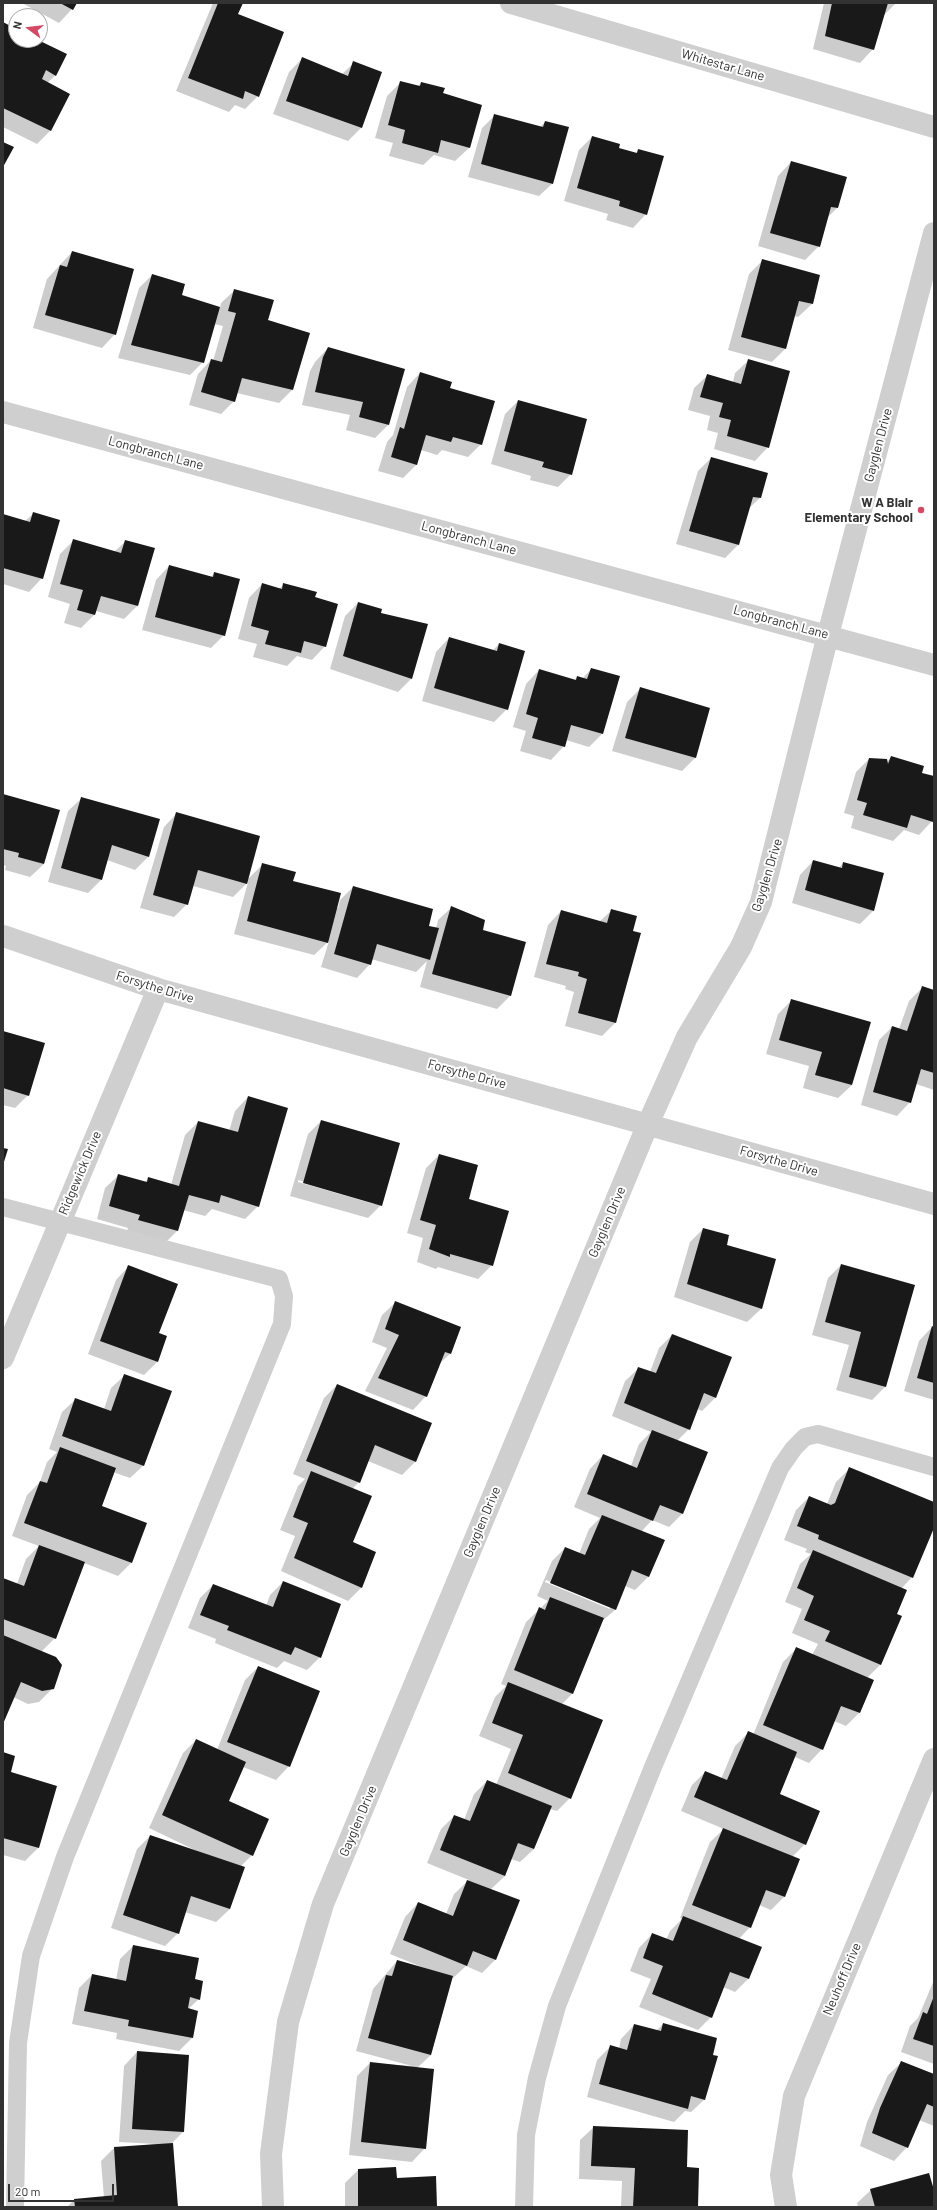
<!DOCTYPE html>
<style>
body{margin:0}
#map{position:relative;width:937px;height:2210px;overflow:hidden;background:#fff;font-family:Barlow,sans-serif}
canvas{display:block}
.frame{position:absolute;inset:0;border:4px solid #323232;pointer-events:none}
.north{position:absolute;left:8px;top:8px;width:40px;height:40px;box-sizing:border-box;background:#fff;border:1px solid #adadad;border-radius:50%;rotate:285deg;font-size:11px;font-weight:700;line-height:16px;text-align:center;color:#323232}
.north::after{content:'';display:block;margin:auto;width:14px;height:18px;background:#d44963;clip-path:polygon(50% 0,100% 100%,50% 72%,0 100%)}
.scale{position:absolute;left:8px;top:2184px;width:106px;height:18px;box-sizing:border-box;border:2px solid #323232;border-top:0;padding-left:5px;font-size:12px;line-height:14px;white-space:nowrap;color:#323232;-webkit-text-stroke:3px #fff;paint-order:stroke}
</style>
<div id="map">
<canvas width="937" height="2210"></canvas>
<div class="frame"></div>
<div class="north">N</div>
<div class="scale">20 m</div>
</div>
<script>
const ctx = document.querySelector('canvas').getContext('2d');
ctx.lineJoin = 'round';
function paint(path, color) {
  ctx.fillStyle = color;
  ctx.fill(path, 'evenodd');
}
function shape(rows) {
  const path = new Path2D();
  for (const r of rows) {
    path.moveTo(r[0], r[1]);
    for (let i = 2; i < r.length; i += 2) path.lineTo(r[i], r[i + 1]);
  }
  return path;
}
function stroke(path, color, width, dash) {
  ctx.strokeStyle = color;
  ctx.lineWidth = width;
  ctx.lineCap = dash ? 'butt' : 'round';
  ctx.setLineDash(dash || []);
  ctx.stroke(path);
}
function label(font, color, halo, rows, align = 'center') {
  ctx.font = font + ' Barlow,sans-serif';
  ctx.lineWidth = 4;
  ctx.setLineDash([]);
  ctx.textBaseline = 'middle';
  ctx.strokeStyle = halo;
  ctx.fillStyle = color;
  for (const [text, x, y, turn = 0] of rows) {
    ctx.save();
    ctx.translate(x, y);
    ctx.rotate((+turn || 0) * Math.PI / 180);
    ctx.textAlign = isNaN(turn) ? turn : align;
    if (halo) ctx.strokeText(text, 0, 0);
    ctx.fillText(text, 0, 0);
    ctx.restore();
  }
}
const shadow = shape([
 [22,3,75,3,72,9,59,23],
 [213,3,242,3,237,15,258,96,245,109,235,105,229,112,176,91],
 [824,3,896,3,883,16,873,49,860,63,813,49],
 [3,23,16,30,16,40,36,40,56,75,47,83,50,131,37,144,3,127],
 [302,59,342,74,354,63,381,72,361,128,348,141,273,114,289,72],
 [401,82,417,87,421,83,442,94,481,105,469,148,455,161,434,155,423,165,389,156,393,143,375,138,387,96],
 [495,115,540,127,545,122,553,183,539,196,468,177,482,128],
 [592,137,618,149,635,154,639,150,646,214,633,228,606,220,608,214,564,201,579,150],
 [791,162,837,208,826,219,819,246,805,260,758,246,778,176],
 [72,252,115,334,102,348,33,328,47,279],
 [762,261,819,276,812,304,798,317,794,316,785,349,772,362,728,350,749,274],
 [152,275,181,296,220,308,221,303,235,290,267,321,292,390,279,403,237,393,234,401,221,414,189,405,198,374,211,360,213,361,223,326,214,324,203,362,190,375,118,358,139,288],
 [328,348,404,370,388,425,375,438,346,430,350,415,302,405,310,371,315,362],
 [749,360,768,447,755,461,714,449,718,433,707,430,710,416,688,410,694,388,708,375,733,382,735,373],
 [420,373,449,388,481,444,468,457,442,450,437,455,421,450,417,464,403,478,378,471,387,442,393,435,407,387],
 [518,401,571,474,558,487,530,480,531,476,491,464,505,414],
 [711,458,767,474,760,498,748,509,738,545,725,558,676,544,698,471],
 [33,514,42,578,29,592,3,584,3,515,25,521],
 [74,540,114,552,126,541,154,549,137,606,124,619,96,611,94,615,81,628,64,623,70,604,48,597,60,554],
 [169,566,210,578,214,574,224,635,211,648,142,630,156,580],
 [262,584,279,589,284,584,314,598,325,646,312,660,297,656,287,666,253,657,257,644,238,639,249,598],
 [358,603,379,614,411,679,398,692,330,669,345,616],
 [449,638,492,651,499,644,507,709,494,722,422,701,436,652],
 [591,669,619,677,602,734,589,747,566,740,564,746,551,760,520,751,526,731,513,727,526,684,539,670,574,681,577,677,582,679],
 [640,689,709,708,695,758,682,771,612,751,627,702],
 [891,757,921,774,934,777,934,814,932,821,919,835,904,830,893,841,851,828,854,816,844,813,856,772,869,759,887,762],
 [3,795,44,864,30,877,5,870,6,866,3,865],
 [82,798,159,820,148,857,135,870,107,860,101,880,88,893,48,882,68,811],
 [177,813,247,880,262,865,338,908,340,900,353,887,427,926,436,929,438,920,452,907,481,930,510,996,497,1009,420,987,427,961,416,972,371,959,370,964,357,978,321,967,329,941,314,955,234,934,248,882,233,897,193,886,187,904,174,917,140,908,164,827],
 [813,861,839,868,843,863,873,911,860,924,792,903,800,875],
 [612,910,616,1022,602,1036,565,1026,574,992,565,989,566,986,534,977,548,925,561,911,599,922],
 [922,988,934,991,934,1090,916,1084,910,1102,897,1116,861,1105,879,1040,892,1027,899,1029,909,1001],
 [791,1001,852,1085,838,1098,803,1088,809,1066,766,1054,778,1014],
 [3,1032,28,1095,15,1108,3,1105],
 [248,1097,258,1206,245,1219,212,1209,205,1216,183,1210,177,1231,164,1244,126,1233,128,1228,97,1219,105,1188,119,1175,145,1182,149,1178,171,1185,185,1135,198,1122,229,1131,235,1111],
 [321,1121,381,1205,368,1218,290,1196,308,1134],
 [298,1180,374,1202,374,1204,298,1182],
 [439,1155,467,1200,492,1265,478,1279,438,1267,436,1269,417,1262,423,1238,407,1233,426,1168],
 [703,1229,726,1245,774,1260,761,1309,747,1322,674,1297,690,1242],
 [841,1265,885,1387,872,1400,836,1390,849,1345,812,1335,828,1278],
 [129,1266,158,1334,166,1336,157,1362,144,1375,88,1354,116,1280],
 [396,1302,450,1354,439,1364,426,1396,413,1410,365,1391,387,1348,372,1342,382,1315],
 [932,1327,934,1328,934,1400,904,1391,919,1341],
 [672,1335,715,1398,702,1411,697,1409,689,1429,677,1441,707,1452,682,1514,669,1527,652,1520,641,1532,663,1541,648,1577,635,1590,625,1586,615,1610,601,1622,572,1694,561,1705,570,1798,557,1811,550,1809,534,1849,520,1862,511,1859,505,1876,490,1890,495,1960,482,1973,466,1966,453,1978,452,1978,431,2055,417,2068,425,2148,412,2162,349,2155,357,2076,370,2063,412,2066,356,2051,373,1989,397,1961,429,1970,390,1954,405,1917,418,1903,446,1914,454,1894,469,1880,427,1863,441,1829,454,1816,464,1820,474,1794,487,1781,496,1785,511,1749,479,1736,495,1697,506,1686,501,1684,526,1622,548,1601,537,1596,552,1561,565,1548,579,1554,589,1529,600,1518,574,1507,590,1469,603,1455,631,1466,639,1444,651,1432,612,1416,625,1381,639,1368,650,1372,659,1348],
 [546,1580,610,1607,610,1609,545,1582],
 [125,1375,144,1465,130,1478,113,1472,100,1507,145,1523,131,1563,118,1576,84,1563,55,1638,41,1652,53,1688,39,1702,28,1704,13,1697,3,1721,3,1579,17,1584,26,1559,39,1546,12,1536,27,1495,40,1482,47,1462,57,1452,49,1449,62,1412,76,1399,104,1409,111,1388],
 [337,1385,431,1424,415,1462,402,1475,368,1461,359,1482,352,1489,351,1543,361,1588,348,1601,281,1571,295,1536,280,1530,298,1486,305,1479,293,1474,324,1398],
 [849,1469,934,1503,934,1526,912,1577,901,1589,896,1614,901,1617,880,1665,867,1678,872,1680,859,1713,846,1726,834,1721,822,1749,809,1763,795,1757,779,1794,805,1844,792,1857,784,1897,771,1910,759,1905,750,1927,739,1939,748,1979,735,1992,723,1987,711,2017,698,2030,639,2007,651,1979,630,1971,639,1948,652,1934,666,1940,670,1931,682,1919,680,1918,710,1842,724,1829,681,1811,692,1785,705,1772,721,1779,735,1746,748,1733,753,1735,783,1662,796,1649,812,1655,818,1644,792,1633,802,1609,785,1602,800,1564,811,1554,805,1552,807,1549,784,1540,796,1510,809,1497,827,1504,836,1482],
 [283,1582,320,1657,307,1670,284,1661,277,1668,215,1643,216,1639,188,1628,200,1598,213,1585,266,1606,270,1595],
 [258,1667,289,1766,276,1780,243,1767,227,1801,252,1855,241,1866,244,1867,230,1909,216,1922,185,1912,178,1933,165,1946,111,1928,137,1849,150,1836,201,1853,149,1828,183,1753,196,1740,217,1750,245,1680],
 [3,1753,10,1772,56,1786,38,1848,25,1861,3,1855],
 [133,1946,194,1980,199,1999,188,2009,192,2038,179,2051,116,2039,117,2033,72,2024,79,1988,92,1975,116,1980,120,1959],
 [934,1980,934,2064,901,2052,910,2026,918,2018],
 [663,2024,705,2099,691,2112,685,2111,674,2122,587,2097,597,2060,610,2047,619,2049,621,2039,634,2025,656,2031],
 [137,2052,183,2132,172,2143,177,2207,67,2207,74,2200,104,2198,101,2161,114,2148,156,2144,119,2142,124,2066],
 [902,2062,934,2075,934,2126,919,2120,907,2147,894,2161,860,2146,867,2122,888,2075],
 [594,2127,686,2168,697,2207,621,2207,622,2181,579,2179,580,2140],
 [358,2170,396,2179,436,2207,345,2207,345,2183],
 [871,2190,934,2194,934,2207,858,2207,857,2203]
]);
const building = shape([
 [60,3,77,3,73,10],
 [218,3,243,3,238,14,284,32,259,97,245,91,243,99,188,78],
 [832,3,888,3,874,50,825,36],
 [3,22,16,29,16,40,38,40,67,54,56,76,46,70,42,79,70,94,51,131,3,108],
 [302,57,348,76,353,61,382,72,362,128,286,101],
 [400,81,420,86,421,82,445,88,443,93,482,105,470,148,441,140,438,153,402,143,405,130,388,125],
 [494,114,543,127,545,121,569,127,553,184,481,164],
 [592,136,620,144,619,148,637,153,638,149,664,156,647,215,619,206,620,201,577,188],
 [3,142,14,147,3,167],
 [791,161,847,177,838,208,831,207,820,247,770,233],
 [72,251,134,269,116,335,45,315,60,265,67,267],
 [762,259,820,275,813,304,799,301,786,349,741,337],
 [152,274,185,284,182,295,220,307,204,363,131,345],
 [234,289,274,300,268,320,310,333,293,390,242,378,235,402,201,392,211,359,222,362,236,313,228,311],
 [328,347,405,369,389,425,359,417,363,402,315,392,323,357],
 [748,359,790,371,769,448,727,436,731,420,719,417,723,403,700,397,707,374,741,384],
 [420,372,452,382,450,388,495,401,482,445,453,437,451,442,426,435,417,465,391,457,400,427,404,429],
 [518,400,587,419,572,475,542,467,544,462,504,451],
 [711,457,768,473,761,498,753,497,739,545,689,531],
 [33,512,60,520,43,579,3,568,3,514,30,522],
 [73,539,121,553,125,540,155,548,138,606,101,596,95,615,77,610,83,590,60,584],
 [169,565,213,577,214,572,240,579,225,636,155,617],
 [262,583,282,589,283,583,317,592,315,597,338,604,326,647,304,641,301,653,265,644,269,631,251,626],
 [358,602,382,609,381,613,428,624,412,679,343,656],
 [449,637,497,651,499,643,525,651,508,710,434,688],
 [591,668,620,676,603,734,571,725,565,747,532,738,538,718,526,714,539,669,576,680,577,676,587,679],
 [640,687,710,708,696,758,625,738],
 [891,756,924,766,922,773,934,776,933,822,911,815,907,828,863,815,867,803,857,800,869,758,887,759,888,764],
 [3,794,60,810,44,864,18,857,19,853,3,849],
 [81,797,160,819,149,857,112,845,102,880,61,868],
 [176,812,260,836,247,884,198,870,188,905,153,895],
 [813,860,842,868,843,862,884,873,874,911,805,890],
 [262,863,296,872,293,881,341,893,328,943,247,921],
 [353,886,433,909,429,926,439,928,430,960,377,944,371,965,334,954],
 [451,906,485,920,483,930,526,942,511,996,432,974],
 [611,909,637,916,633,931,641,933,616,1023,578,1013,587,979,578,976,579,972,546,964,561,910,607,923],
 [922,986,934,990,934,1073,921,1069,911,1103,873,1092,892,1026,907,1031],
 [791,999,871,1022,852,1085,815,1075,822,1052,779,1040],
 [3,1031,45,1043,29,1096,3,1088],
 [248,1096,288,1108,259,1207,221,1195,219,1203,189,1195,178,1231,138,1220,140,1215,109,1206,118,1174,147,1182,148,1177,179,1186,198,1121,238,1132],
 [321,1120,400,1143,382,1206,303,1183],
 [3,1148,8,1149,3,1165],
 [439,1154,478,1165,469,1199,509,1211,493,1266,450,1254,450,1257,429,1249,436,1225,420,1220],
 [703,1228,729,1235,727,1245,776,1259,762,1309,687,1284],
 [841,1264,915,1285,886,1387,849,1377,861,1332,825,1322],
 [128,1265,178,1284,159,1333,167,1336,158,1362,100,1341],
 [395,1301,461,1327,451,1354,445,1352,427,1397,378,1378,399,1335,385,1329],
 [932,1326,934,1327,934,1383,917,1378],
 [672,1334,732,1357,716,1398,704,1393,690,1430,624,1403,638,1367,656,1373],
 [124,1374,172,1391,144,1466,62,1436,75,1398,111,1411],
 [337,1384,432,1423,416,1462,375,1445,360,1483,306,1461],
 [652,1430,708,1452,683,1514,660,1505,653,1521,587,1494,603,1454,637,1468],
 [60,1447,116,1468,102,1506,147,1523,132,1563,24,1523,40,1481,47,1483],
 [849,1467,934,1502,934,1528,913,1578,818,1539,819,1535,797,1526,809,1496,831,1505,835,1503],
 [311,1471,372,1496,353,1542,376,1552,362,1588,294,1558,308,1523,293,1517],
 [602,1515,665,1540,649,1577,632,1570,616,1610,550,1583,565,1547,585,1555],
 [39,1545,85,1562,56,1639,3,1619,3,1578,24,1586],
 [813,1550,907,1590,897,1614,902,1616,881,1665,825,1641,830,1631,804,1620,814,1596,797,1588],
 [283,1581,341,1604,321,1658,295,1647,291,1655,227,1630,229,1626,200,1615,213,1584,273,1607],
 [550,1597,604,1618,573,1694,514,1670,539,1607,545,1610],
 [3,1635,56,1657,62,1665,54,1689,42,1691,21,1682,3,1724],
 [796,1647,874,1680,860,1713,841,1706,823,1750,763,1725],
 [258,1666,320,1691,290,1767,227,1742],
 [508,1682,603,1720,571,1799,508,1773,523,1735,492,1723],
 [748,1731,797,1752,780,1794,820,1811,806,1845,694,1797,705,1771,727,1780],
 [196,1739,246,1762,229,1801,269,1819,253,1856,162,1815],
 [3,1752,15,1756,11,1772,57,1786,39,1848,3,1838],
 [487,1780,552,1806,534,1849,518,1843,505,1876,440,1850,454,1815,470,1821],
 [723,1828,800,1859,785,1897,766,1890,751,1928,692,1905],
 [150,1835,245,1867,230,1909,191,1896,179,1934,123,1915],
 [467,1880,520,1900,496,1960,473,1951,467,1966,403,1940,418,1902,453,1916],
 [683,1916,762,1947,749,1979,730,1972,712,2018,652,1994,663,1966,643,1958,652,1933,673,1941],
 [133,1945,199,1958,195,1979,203,1981,200,2000,190,1997,188,2008,198,2011,193,2038,128,2026,129,2020,84,2011,92,1974,126,1981],
 [397,1960,453,1976,431,2055,368,2038,386,1975,392,1976],
 [934,1996,934,2046,913,2039,923,2012,927,2014],
 [663,2023,717,2038,713,2055,718,2056,705,2100,691,2096,688,2109,599,2084,610,2045,627,2050,634,2024,661,2031],
 [137,2051,189,2055,184,2132,132,2129],
 [901,2061,934,2074,934,2107,927,2104,908,2148,872,2133,880,2108],
 [370,2062,434,2069,426,2149,361,2142],
 [593,2126,688,2130,687,2167,699,2168,698,2207,633,2207,635,2168,591,2166],
 [173,2143,178,2207,75,2207,74,2199,117,2195,114,2147],
 [396,2167,397,2178,436,2176,437,2207,358,2207,358,2169],
 [929,2173,934,2190,934,2207,875,2207,870,2189]
]);
const service = shape([
 [3,1207,279,1279,284,1296,282,1324,65,1857,31,1956,18,2043,15,2207],
 [524,2207,526,2135,537,2078,557,2006,653,1767,780,1468,794,1448,805,1437,818,1434,934,1467]
]);
const minor = shape([
 [511,3,934,127],
 [3,412,934,665],
 [3,936,158,989,934,1204],
 [3,1358,158,989],
 [273,2207,271,2154,288,2022,323,1904,648,1124,687,1037,741,947,761,902,828,635,934,233],
 [786,2207,781,2175,794,2096,934,1759]
]);
const markers = [
 [921,510,4,"#d44963"]
];
const streetNames = [
 ["Whitestar Lane",723,65,16],
 ["Gayglen Drive",878,445,-75],
 ["Longbranch Lane",156,453,15],
 ["Longbranch Lane",469,538,15],
 ["Longbranch Lane",781,622,15],
 ["Gayglen Drive",767,875,-73],
 ["Forsythe Drive",155,987,17],
 ["Forsythe Drive",467,1074,15],
 ["Forsythe Drive",779,1161,16],
 ["Ridgewick Drive",80,1173,-67],
 ["Gayglen Drive",607,1222,-67],
 ["Gayglen Drive",482,1522,-67],
 ["Gayglen Drive",358,1821,-67],
 ["Neuhoff Drive",842,1979,-67]
];
const poiNames = [
 ["W A Blair",913,503],
 ["Elementary School",913,518]
];
paint(shadow, '#0003');
paint(building, '#191919');
stroke(service, '#cfcfcf', 18);
stroke(minor, '#cfcfcf', 22);
for (const [x, y, r, color] of markers) {
  const dot = new Path2D();
  dot.arc(x, y, r, 0, 2 * Math.PI);
  ctx.fillStyle = color;
  ctx.fill(dot);
  stroke(dot, '#fff', 1.5);
}
label('13px', '#323232', '#fff', streetNames);
label('bold 13px', '#323232', '#fff', poiNames, 'right');
</script>
